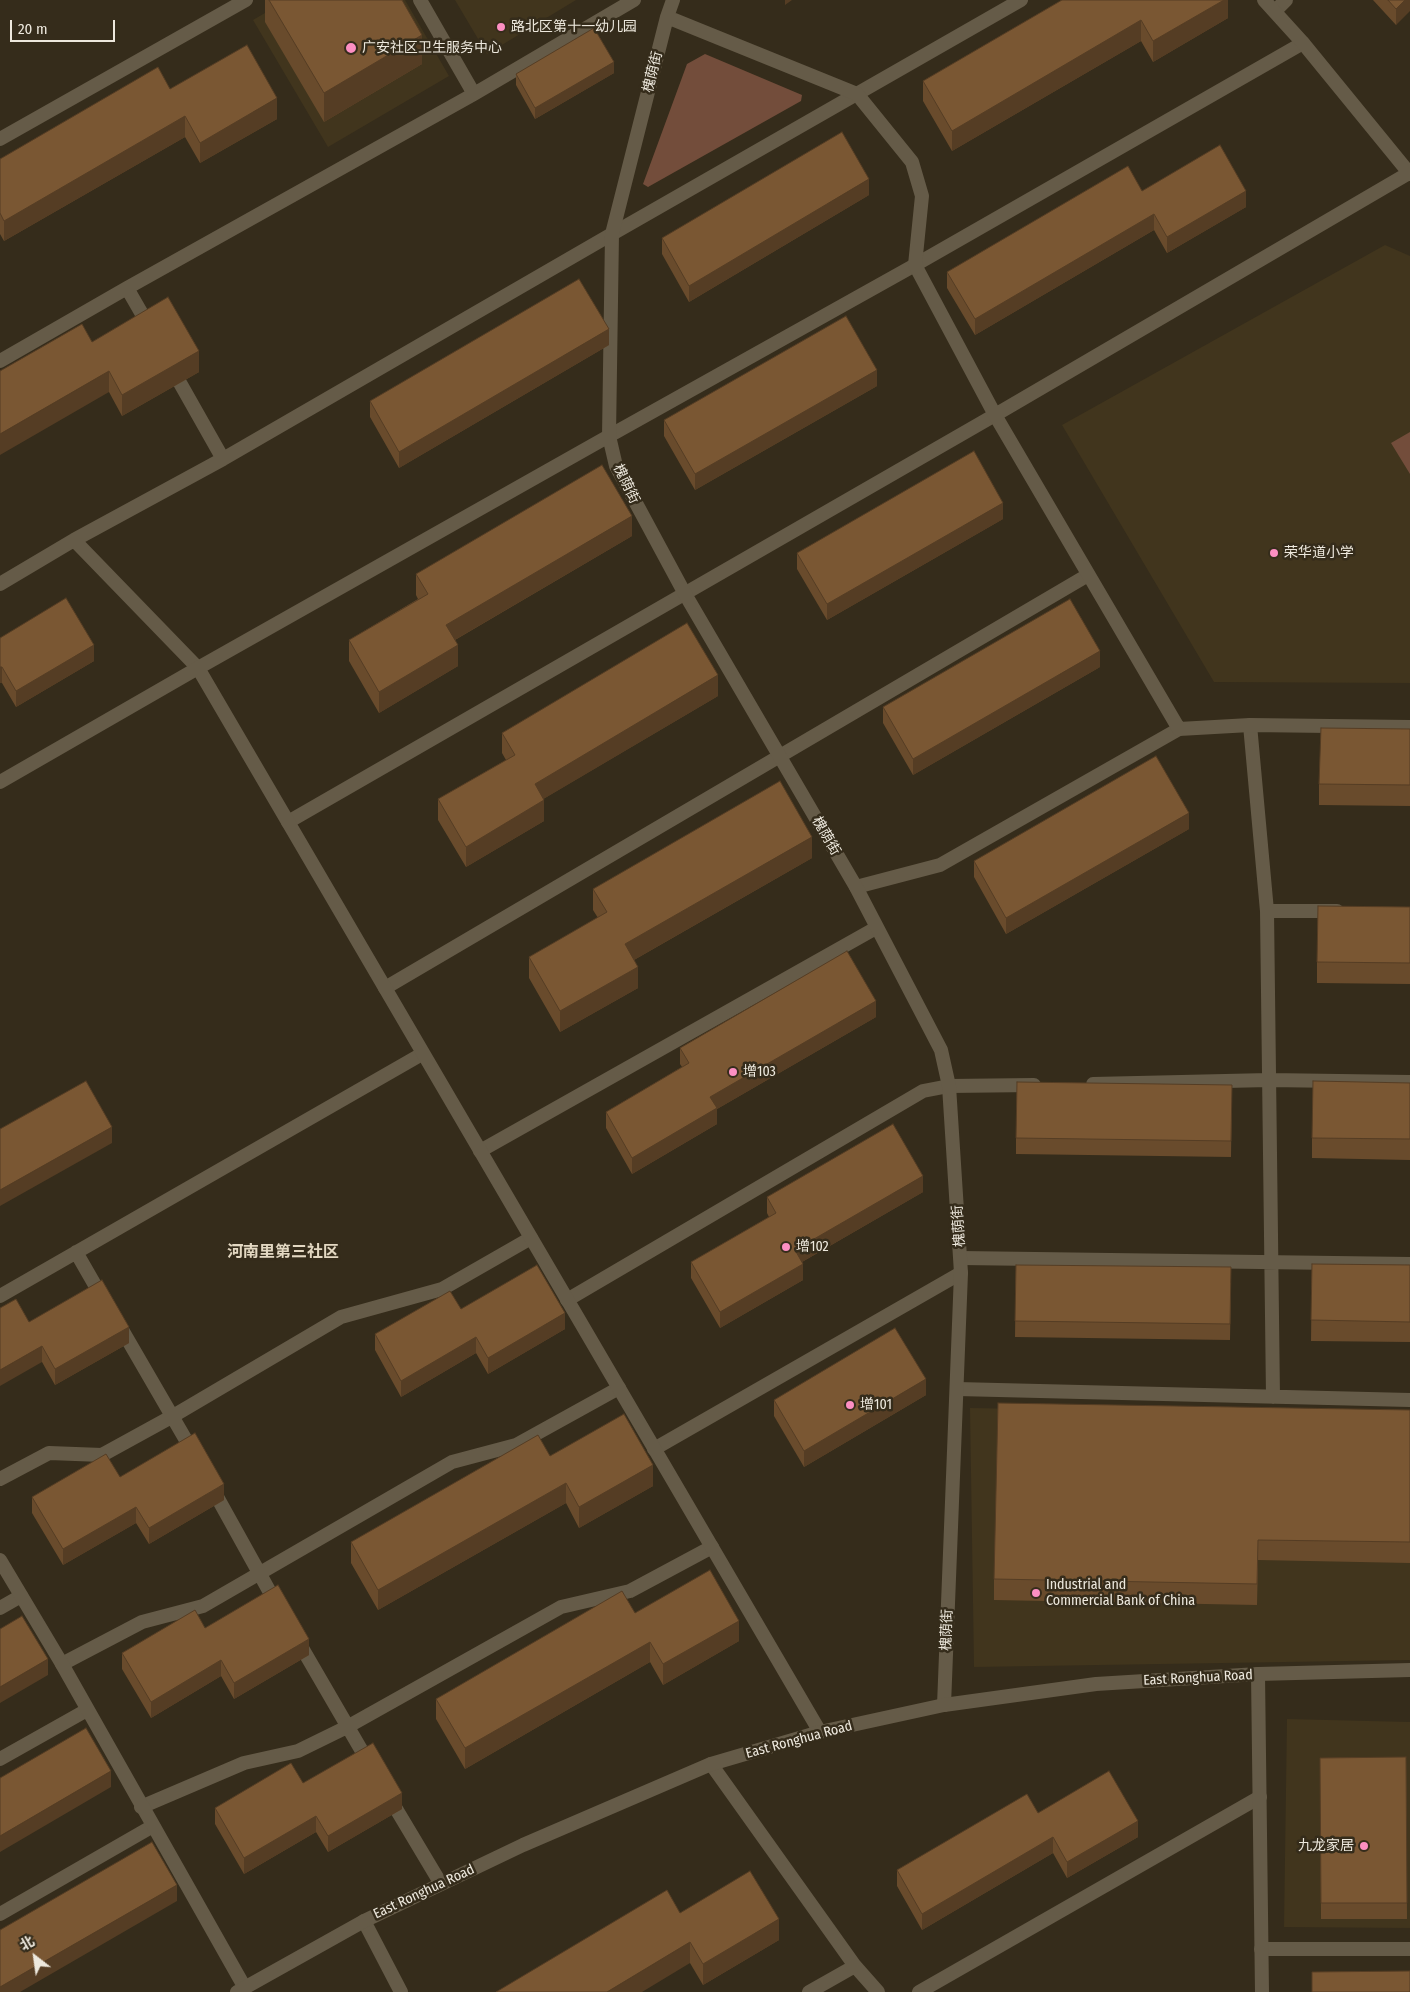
<!DOCTYPE html>
<meta charset="utf-8">
<style>
body{margin:0}
#map{position:relative;width:1410px;height:1992px;overflow:hidden;background:#352c1b;font-family:"Fira Sans Condensed","Noto Sans SC",sans-serif}
canvas{display:block}
.north{position:absolute;left:10px;top:1932px;width:50px;height:50px;-webkit-text-stroke:4px #352c1b;paint-order:stroke;rotate:330deg;font-size:14px;font-weight:700;line-height:20px;text-align:center;color:#ede8dd}
.north::after{content:'';display:block;margin:auto;width:18px;height:22px;background:#ede8dd;clip-path:polygon(50% 0,100% 100%,50% 72%,0 100%)}
.scale{position:absolute;left:10px;top:20px;width:105px;height:22px;box-sizing:border-box;border:2px solid #ede8dd;border-top:0;padding-left:6px;font-size:15px;line-height:18px;white-space:nowrap;color:#ede8dd;-webkit-text-stroke:4px #352c1b;paint-order:stroke}
</style>
<div id="map">
<canvas width="1410" height="1992"></canvas>
<div class="north">北</div>
<div class="scale">20 m</div>
</div>
<script>
const ctx = document.querySelector('canvas').getContext('2d');
ctx.lineJoin = 'round';
function paint(path, color) {
  ctx.fillStyle = color;
  ctx.fill(path, 'evenodd');
}
function shape(rows) {
  const path = new Path2D();
  for (const r of rows) {
    path.moveTo(r[0], r[1]);
    for (let i = 2; i < r.length; i += 2) path.lineTo(r[i], r[i + 1]);
  }
  return path;
}
function stroke(path, color, width, dash) {
  ctx.strokeStyle = color;
  ctx.lineWidth = width;
  ctx.lineCap = dash ? 'butt' : 'round';
  ctx.setLineDash(dash || []);
  ctx.stroke(path);
}
function label(font, color, halo, rows, align = 'center') {
  ctx.font = font + ' "Fira Sans Condensed","Noto Sans SC",sans-serif';
  ctx.lineWidth = 5;
  ctx.setLineDash([]);
  ctx.textBaseline = 'middle';
  ctx.strokeStyle = halo;
  ctx.fillStyle = color;
  for (const [text, x, y, turn = 0] of rows) {
    ctx.save();
    ctx.translate(x, y);
    ctx.rotate((+turn || 0) * Math.PI / 180);
    ctx.textAlign = isNaN(turn) ? turn : align;
    if (halo) ctx.strokeText(text, 0, 0);
    ctx.fillText(text, 0, 0);
    ctx.restore();
  }
}
const built = shape([
 [287,0,405,0,449,76,328,147,253,20],
 [455,0,576,0,487,54],
 [1385,245,1410,256,1410,683,1214,682,1062,425],
 [970,1408,1410,1416,1410,1660,974,1667],
 [1287,1719,1410,1722,1410,1928,1284,1927]
]);
const green = shape([
 [705,54,802,95,801,101,648,187,643,184,687,64],
 [1410,432,1410,474,1391,443]
]);
const service = shape([
 [420,0,474,94],
 [1275,11,1286,0],
 [0,139,246,0],
 [127,288,150,328],
 [0,361,127,288,474,94,634,0],
 [171,367,223,459],
 [609,436,915,265,1303,43],
 [74,540,198,668],
 [0,584,74,540,223,459,612,234,1021,0],
 [1250,725,1267,911,1273,1397],
 [288,822,995,415],
 [856,887,940,865,1179,729],
 [1267,911,1337,911],
 [385,988,1088,575],
 [1093,1084,1269,1080,1410,1082],
 [480,1151,876,928],
 [76,1252,103,1299],
 [961,1258,1410,1264],
 [0,1296,422,1054],
 [567,1300,923,1091,949,1086,1034,1085],
 [121,1328,194,1454],
 [957,1389,1410,1400],
 [654,1449,961,1273],
 [0,1479,49,1453,102,1455,173,1416,341,1317,442,1289,531,1238],
 [211,1486,277,1605],
 [0,1608,21,1596],
 [298,1641,370,1765],
 [62,1664,142,1622,203,1606,452,1462,516,1445,619,1388],
 [0,1759,87,1710],
 [711,1764,855,1966,878,1992],
 [389,1797,441,1884],
 [141,1807,244,1763,298,1751,347,1727,561,1607,630,1591,712,1547],
 [0,1914,153,1826],
 [364,1921,401,1992],
 [1261,1949,1410,1949],
 [809,1992,855,1966],
 [919,1992,1260,1797]
]);
const minor = shape([
 [673,0,667,17,612,234,609,436,616,466,685,594,856,887,941,1050,949,1086,961,1273,944,1705],
 [1264,0,1303,43,1410,174],
 [667,17,857,94,912,162,922,196,915,265,995,415,1179,729,1250,725,1410,727],
 [995,415,1409,173],
 [198,668,820,1732],
 [0,782,198,668,609,436],
 [0,1560,62,1664,245,1988],
 [1258,1674,1262,1992]
]);
const tertiary = shape([
 [237,1992,364,1921,523,1845,711,1764,820,1732,944,1705,1096,1684,1258,1674,1410,1670]
]);
const wall = shape([
 [265,0,402,0,422,64,324,122,265,22],
 [1062,0,1228,0,1228,18,1153,62,1141,41,952,151,923,101,923,81],
 [1373,0,1410,0,1396,25],
 [614,73,535,119,516,85,516,74],
 [170,89,277,119,200,163,185,137,4,241,0,234,0,159],
 [1142,191,1246,207,1167,253,1154,230,975,335,947,288,947,272],
 [869,195,689,302,662,254,662,238],
 [92,342,199,372,122,416,109,392],
 [609,345,399,468,370,417,370,401],
 [877,386,695,490,664,436,664,420],
 [1003,519,827,620,797,569,797,553],
 [632,536,455,640,458,666,379,713,349,661,349,640,418,599,416,595,416,574],
 [0,638,94,661,16,707,2,683],
 [1100,667,913,775,883,723,883,707],
 [718,696,543,799,544,821,466,867,438,820,438,799,506,760,502,753,502,733],
 [1410,729,1410,806,1319,805,1319,784],
 [1189,829,1006,934,974,877,974,861],
 [812,858,634,960,638,988,560,1032,529,978,529,957,598,918,593,910,593,889],
 [1410,907,1410,984,1317,983,1317,962],
 [876,1017,717,1109,717,1124,632,1174,606,1128,606,1112,682,1067,680,1064,680,1048],
 [1410,1083,1410,1160,1312,1158,1312,1138],
 [1232,1085,1231,1157,1016,1154,1016,1138],
 [923,1192,802,1262,803,1280,720,1328,691,1278,691,1262,769,1217,767,1213,767,1197],
 [1312,1264,1410,1265,1410,1342,1311,1341],
 [1016,1265,1231,1283,1230,1340,1015,1337],
 [461,1309,565,1329,488,1374,476,1353,401,1397,375,1350,375,1334],
 [29,1322,129,1343,55,1385,42,1362],
 [926,1395,804,1467,774,1416,774,1400],
 [1410,1410,1410,1563,1258,1560,1257,1605,994,1600,994,1579],
 [550,1456,653,1486,579,1528,566,1503,378,1610,351,1563,351,1542],
 [120,1477,224,1500,149,1544,136,1523,63,1565,32,1513,32,1497],
 [635,1613,739,1641,663,1685,650,1662,465,1769,436,1719,436,1699],
 [205,1628,309,1655,234,1699,221,1676,151,1718,122,1669,122,1653],
 [1406,1757,1407,1919,1321,1919,1320,1758],
 [303,1783,402,1809,328,1852,316,1832,244,1874,215,1824,215,1808],
 [1038,1813,1138,1837,1067,1878,1053,1853,922,1930,897,1886,897,1870],
 [680,1913,779,1940,703,1985,690,1963]
]);
const shadedWall = shape([
 [785,0,792,0,785,5],
 [1224,0,1228,0,1228,18,1153,62,1153,41],
 [1405,0,1410,0,1410,11,1396,25,1396,9],
 [1141,20,1141,41,952,151,952,131],
 [422,35,422,64,324,122,324,93],
 [614,62,614,73,535,119,535,108],
 [277,98,277,119,200,163,200,143],
 [185,116,185,137,4,241,4,221],
 [869,179,869,195,689,302,689,286],
 [1246,191,1246,207,1167,253,1167,237],
 [1154,214,1154,230,975,335,975,319],
 [609,329,609,345,399,468,399,452],
 [199,351,199,372,122,416,122,395],
 [877,370,877,386,695,490,695,474],
 [109,371,109,392,0,455,0,434],
 [1003,503,1003,519,827,620,827,604],
 [632,516,632,536,446,645,446,625],
 [94,645,94,661,16,707,16,691],
 [458,645,458,666,379,713,379,692],
 [1100,651,1100,667,913,775,913,759],
 [0,667,2,667,2,683,0,683],
 [718,675,718,696,535,804,535,784],
 [544,800,544,821,466,867,466,847],
 [1189,813,1189,829,1006,934,1006,918],
 [812,837,812,858,625,965,625,944],
 [638,967,638,988,560,1032,560,1011],
 [876,1001,876,1017,717,1109,717,1124,632,1174,632,1158,710,1097],
 [112,1127,112,1143,0,1206,0,1190],
 [923,1176,923,1192,795,1266,795,1250],
 [803,1264,803,1280,720,1328,720,1312],
 [565,1313,565,1329,488,1374,488,1358],
 [129,1327,129,1343,55,1385,55,1369],
 [476,1337,476,1353,401,1397,401,1381],
 [42,1346,42,1362,0,1386,0,1370],
 [926,1379,926,1395,804,1467,804,1451],
 [653,1465,653,1486,579,1528,579,1507],
 [566,1483,566,1503,378,1610,378,1590],
 [224,1484,224,1500,149,1544,149,1528],
 [136,1507,136,1523,63,1565,63,1549],
 [739,1621,739,1641,663,1685,663,1664],
 [309,1639,309,1655,234,1699,234,1683],
 [650,1642,650,1662,465,1769,465,1748],
 [48,1659,48,1675,0,1703,0,1687],
 [221,1660,221,1676,151,1718,151,1702],
 [111,1771,111,1787,0,1852,0,1836],
 [402,1793,402,1809,328,1852,328,1836],
 [316,1816,316,1832,244,1874,244,1858],
 [1138,1821,1138,1837,1067,1878,1067,1862],
 [1053,1837,1053,1853,922,1930,922,1914],
 [177,1885,177,1901,20,1992,0,1992,0,1987],
 [779,1919,779,1940,703,1985,703,1964],
 [690,1942,690,1963,642,1992,607,1992]
]);
const building = shape([
 [269,0,402,0,422,35,324,93,269,0],
 [1062,0,1224,0,1153,41,1141,20,952,131,923,81,1062,0],
 [1388,0,1405,0,1396,9,1388,0],
 [594,28,614,62,535,108,516,74,594,28],
 [247,45,277,98,200,143,185,116,4,221,0,213,0,159,158,67,170,89,247,45],
 [842,132,869,179,689,286,662,238,842,132],
 [1220,145,1246,191,1167,237,1154,214,975,319,947,272,1128,166,1142,191,1220,145],
 [579,279,609,329,399,452,370,401,579,279],
 [168,297,199,351,122,395,109,371,0,434,0,371,82,324,92,342,168,297],
 [846,316,877,370,695,474,664,420,846,316],
 [974,451,1003,503,827,604,797,553,974,451],
 [602,465,632,516,446,625,458,645,379,692,349,640,428,594,416,574,602,465],
 [66,598,94,645,16,691,2,667,0,667,0,638,66,598],
 [1070,599,1100,651,913,759,883,707,1070,599],
 [687,623,718,675,535,784,544,800,466,847,438,799,515,755,502,733,687,623],
 [1321,728,1410,729,1410,785,1319,784,1321,728],
 [1156,756,1189,813,1006,918,974,861,1156,756],
 [780,781,812,837,625,944,638,967,560,1011,529,957,607,912,593,889,780,781],
 [1318,906,1410,907,1410,963,1317,962,1318,906],
 [847,951,876,1001,710,1097,717,1108,632,1158,606,1112,689,1063,680,1048,847,951],
 [86,1081,112,1127,0,1190,0,1129,86,1081],
 [1313,1081,1410,1083,1410,1139,1312,1138,1313,1081],
 [1017,1082,1232,1085,1231,1141,1016,1138,1017,1082],
 [893,1124,923,1176,795,1250,803,1264,720,1312,691,1262,776,1213,767,1197,893,1124],
 [1312,1264,1410,1265,1410,1322,1311,1320,1312,1264],
 [537,1265,565,1313,488,1358,476,1337,401,1381,375,1334,450,1291,461,1309,537,1265],
 [1016,1265,1231,1267,1230,1324,1015,1321,1016,1265],
 [102,1280,129,1327,55,1369,42,1346,0,1370,0,1308,16,1299,29,1322,102,1280],
 [895,1328,926,1379,804,1451,774,1400,895,1328],
 [998,1403,1410,1410,1410,1542,1258,1540,1257,1584,994,1579,998,1403],
 [624,1414,653,1465,579,1507,566,1483,378,1590,351,1542,538,1435,550,1456,624,1414],
 [195,1433,224,1484,149,1528,136,1507,63,1549,32,1497,106,1454,120,1477,195,1433],
 [710,1570,739,1621,663,1664,650,1642,465,1748,436,1699,622,1591,635,1613,710,1570],
 [278,1585,309,1639,234,1683,221,1660,151,1702,122,1653,195,1610,205,1628,278,1585],
 [22,1616,48,1659,0,1687,0,1629,22,1616],
 [86,1728,111,1771,0,1836,0,1778,86,1728],
 [373,1743,402,1793,328,1836,316,1816,244,1858,215,1808,291,1763,303,1783,373,1743],
 [1406,1757,1407,1903,1321,1903,1320,1758,1406,1757],
 [1109,1771,1138,1821,1067,1862,1053,1837,922,1914,897,1870,1027,1794,1038,1813,1109,1771],
 [152,1842,177,1885,0,1987,0,1930,152,1842],
 [750,1871,779,1919,703,1964,690,1942,607,1992,496,1992,667,1890,680,1913,750,1871],
 [1410,1971,1410,1992,1312,1992,1312,1972,1410,1971]
]);
const markers = [
 [501,27,5,"#fc8fc2"],
 [351,48,6,"#fc8fc2"],
 [1274,553,5,"#fc8fc2"],
 [733,1072,5,"#fc8fc2"],
 [786,1247,5,"#fc8fc2"],
 [850,1405,5,"#fc8fc2"],
 [1036,1593,5,"#fc8fc2"],
 [1364,1846,5,"#fc8fc2"]
];
const poiNames = [
 ["路北区第十一幼儿园",511,27],
 ["广安社区卫生服务中心",362,48],
 ["荣华道小学",1284,553],
 ["增103",743,1072],
 ["增102",796,1247],
 ["增101",860,1405],
 ["Industrial and",1046,1585],
 ["Commercial Bank of China",1046,1601],
 ["九龙家居",1354,1846,"right"]
];
const streetNames = [
 ["槐荫街",653,72,-76],
 ["槐荫街",626,484,64],
 ["槐荫街",826,836,60],
 ["槐荫街",959,1226,-94],
 ["槐荫街",947,1630,-88],
 ["East Ronghua Road",1198,1678,-3],
 ["East Ronghua Road",799,1740,-15],
 ["East Ronghua Road",424,1892,-25]
];
const quarterNames = [
 ["河南里第三社区",283,1253]
];
paint(built, '#41351d');
paint(green, '#734d3b');
stroke(service, '#655b48', 14);
stroke(minor, '#655b48', 14);
stroke(tertiary, '#655b48', 14);
paint(wall, '#694b2c');
paint(shadedWall, '#553d24');
paint(building, '#7a5733');
stroke(building, '#553d24', 1);
for (const [x, y, r, color] of markers) {
  const dot = new Path2D();
  dot.arc(x, y, r, 0, 2 * Math.PI);
  ctx.fillStyle = color;
  ctx.fill(dot);
  stroke(dot, '#352c1b', 2);
}
label('14px', '#ede8dd', '#352c1b', poiNames, 'left');
label('14px', '#ede8dd', '#352c1b', streetNames);
label('bold 16px', '#e3d8c2', '#352c1b', quarterNames);
</script>
